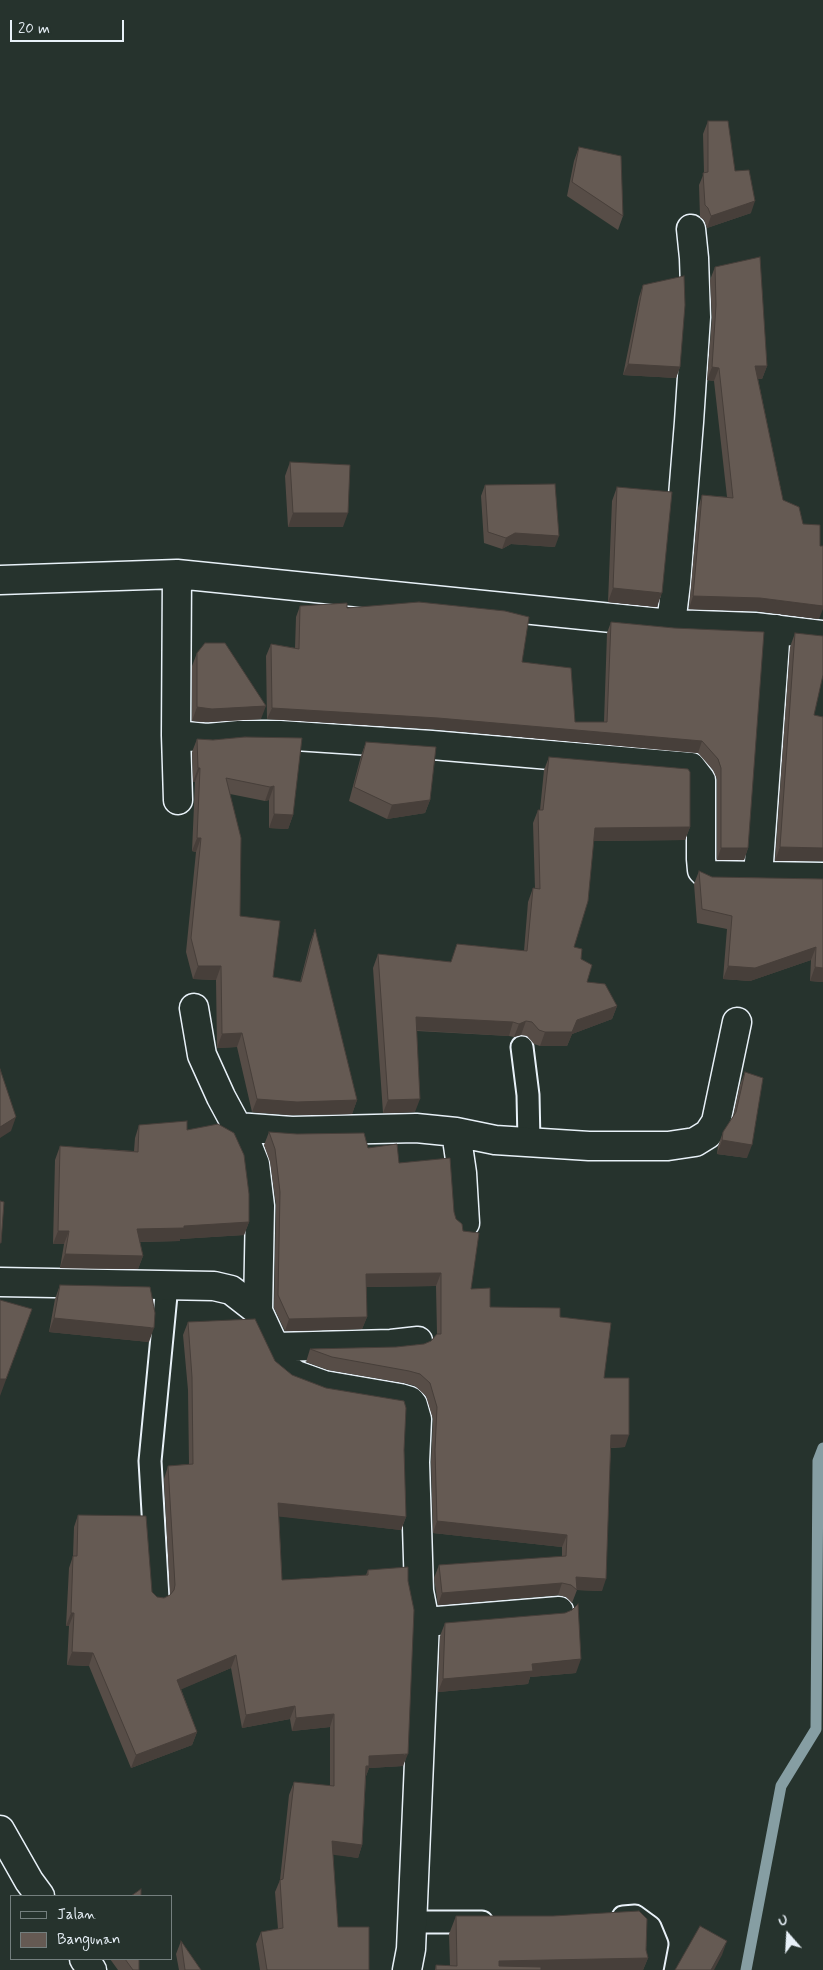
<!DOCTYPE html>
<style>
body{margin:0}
#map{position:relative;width:823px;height:1970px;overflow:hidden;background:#26332d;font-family:Mynerve,sans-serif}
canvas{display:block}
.legend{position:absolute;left:10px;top:1895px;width:162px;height:65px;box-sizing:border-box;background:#26332d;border:1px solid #747f7e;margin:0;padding:6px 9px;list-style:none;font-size:15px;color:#e8f1f8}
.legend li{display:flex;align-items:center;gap:10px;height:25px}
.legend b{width:25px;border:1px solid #747f7e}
.north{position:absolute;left:763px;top:1910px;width:50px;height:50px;-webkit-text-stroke:4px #26332d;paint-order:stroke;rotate:341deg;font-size:14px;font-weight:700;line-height:20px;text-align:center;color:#e8f1f8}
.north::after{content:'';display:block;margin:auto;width:18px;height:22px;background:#e8f1f8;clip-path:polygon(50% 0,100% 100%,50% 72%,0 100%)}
.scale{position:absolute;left:10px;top:20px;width:114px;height:22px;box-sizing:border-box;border:2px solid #e8f1f8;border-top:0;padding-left:6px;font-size:15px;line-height:18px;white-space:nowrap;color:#e8f1f8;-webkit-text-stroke:4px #26332d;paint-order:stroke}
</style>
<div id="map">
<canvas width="823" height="1970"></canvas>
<ul class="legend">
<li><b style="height:6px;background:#26332d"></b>Jalan</li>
<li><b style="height:14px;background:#655a53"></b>Bangunan</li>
</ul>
<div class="north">U</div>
<div class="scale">20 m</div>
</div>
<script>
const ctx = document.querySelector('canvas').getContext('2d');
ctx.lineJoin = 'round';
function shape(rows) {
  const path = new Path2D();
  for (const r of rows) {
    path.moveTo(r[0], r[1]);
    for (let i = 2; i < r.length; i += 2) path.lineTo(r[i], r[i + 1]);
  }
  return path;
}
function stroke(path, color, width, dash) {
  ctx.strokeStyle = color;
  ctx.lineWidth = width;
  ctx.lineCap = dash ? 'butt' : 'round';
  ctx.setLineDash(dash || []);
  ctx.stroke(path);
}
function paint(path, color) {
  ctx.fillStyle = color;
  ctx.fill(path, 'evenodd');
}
const stream = shape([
 [746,1970,781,1786,816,1729,818,1461,823,1448]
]);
const service = shape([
 [522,1047,528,1095,529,1141],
 [158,1598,150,1461,167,1285],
 [623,1917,635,1916,650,1927,657,1944,652,1970],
 [413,1922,482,1922]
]);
const minor = shape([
 [177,574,176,735,178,800],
 [0,580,177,574,671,624,755,627,823,635],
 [671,624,676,583,689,422,696,317,694,258,691,229],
 [176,735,207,738,239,735,280,735,432,745,691,767,701,780,701,859,702,870,707,875,823,877],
 [758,876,776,629],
 [194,1008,202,1055,221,1097,249,1149,255,1164,260,1206,258,1311],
 [237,1127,292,1131,416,1128,456,1132,495,1140,589,1146,668,1146,695,1142,708,1134,716,1122,737,1022],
 [456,1132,462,1173,465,1223],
 [0,1282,214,1286,231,1290,258,1311,284,1367,296,1375,324,1385,400,1398,410,1401,413,1405,417,1419,415,1462,419,1591,425,1622,411,1949,407,1970],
 [275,1347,391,1344,418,1341],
 [425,1622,559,1611]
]);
const tertiary = shape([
 [0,1830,29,1881,40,1896],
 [84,1959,92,1970]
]);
const wall = shape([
 [708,121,735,171,751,213,707,228,704,220,700,217,699,185,704,173,703,134],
 [579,147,623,216,618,230,567,196,574,161],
 [715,267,767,366,762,379,758,379,783,500,819,619,756,611,689,609,698,508,702,495,727,497,714,381,707,380,712,318,710,280],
 [643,285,680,367,676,378,623,375,639,297],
 [290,462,343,527,288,527,285,476],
 [485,485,555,547,511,544,502,549,484,543,481,496],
 [617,487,657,607,608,602,612,501],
 [300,606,347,608,522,662,575,722,604,722,607,633,611,622,674,628,748,848,744,860,717,860,717,779,713,770,698,753,433,729,267,719,266,656,271,644,295,648,296,617],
 [795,633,814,715,823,717,823,861,775,861,790,647],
 [197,653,261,719,207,722,192,721,192,666],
 [245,737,293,815,288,829,269,828,269,800,265,801,230,794,240,916,273,977,300,982,310,943,315,929,357,1100,352,1114,292,1115,252,1112,237,1047,217,1048,216,980,193,979,186,952,196,852,192,851,195,782,193,782,192,752,197,739,213,740],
 [366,742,430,800,425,813,387,819,349,801,361,756],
 [549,757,690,827,685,840,593,841,574,947,581,959,587,982,617,1006,612,1019,572,1034,567,1046,540,1046,534,1044,527,1036,521,1035,514,1037,509,1036,417,1031,415,1112,383,1113,373,968,378,954,451,962,457,944,524,951,528,902,533,888,535,889,533,823,538,810,540,810,544,770],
 [699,871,712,877,823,879,823,982,810,981,811,960,750,981,723,979,727,929,697,923,694,884],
 [745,1072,747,1158,717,1154,718,1146,723,1132,733,1117,740,1085],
 [139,1125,187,1130,249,1222,244,1235,180,1239,180,1241,140,1242,143,1256,138,1269,60,1268,64,1244,53,1244,55,1160,60,1146,134,1151,135,1138],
 [269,1132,368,1148,399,1163,454,1212,471,1289,490,1307,560,1317,604,1378,625,1447,611,1448,602,1591,577,1590,572,1603,566,1597,558,1595,438,1605,434,1578,439,1565,562,1557,562,1547,433,1533,431,1462,433,1419,426,1396,415,1386,404,1383,328,1370,306,1362,310,1349,396,1347,424,1344,431,1341,437,1334,436,1286,366,1287,367,1317,362,1329,285,1331,274,1308,276,1204,270,1162,264,1145],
 [60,1285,149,1342,49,1332,55,1299],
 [188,1322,275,1361,292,1375,404,1450,406,1517,401,1530,279,1516,282,1580,366,1575,368,1570,403,1766,369,1768,366,1776,362,1845,358,1858,333,1854,338,1927,369,1970,260,1970,256,1944,261,1932,278,1929,275,1892,280,1880,289,1795,294,1782,330,1786,330,1727,292,1731,290,1719,242,1728,231,1668,181,1689,197,1732,192,1745,131,1768,89,1666,67,1665,69,1626,66,1626,69,1568,73,1556,74,1527,78,1515,157,1597,164,1598,170,1595,164,1479,168,1466,189,1464,188,1390,183,1335],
 [445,1623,576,1673,530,1677,528,1684,438,1692,440,1636],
 [456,1916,646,1950,648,1958,643,1970,435,1970,436,1965,450,1966,449,1934],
 [181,1941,201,1970,179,1970,176,1954],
 [110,1959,139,1959,139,1970,118,1970]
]);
const shadedWall = shape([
 [755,201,751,213,707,228,711,216],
 [628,364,680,367,676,378,623,375],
 [755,366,767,366,762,379,750,379],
 [712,367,719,368,714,381,707,380],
 [293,513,348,513,343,527,288,527],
 [515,533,559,536,555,547,511,544,502,549,506,538],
 [613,588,662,593,657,607,608,602],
 [693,596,760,598,823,606,823,609,819,619,756,611,689,609],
 [266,706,261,719,207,722,192,721,197,707],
 [272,708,438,718,702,741,698,753,433,729,267,719],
 [198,768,200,768,195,782,193,782],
 [274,786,269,800,265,801,270,787],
 [430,800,425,813,387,819,392,805],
 [274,814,293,815,288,829,269,828],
 [690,827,685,840,590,841,595,828],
 [197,838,201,838,196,852,192,851],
 [780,847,823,848,823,861,775,861],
 [721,848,748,848,744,860,717,860],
 [816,947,811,960,750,981,723,979,728,966],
 [198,966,221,966,216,980,193,979],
 [815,967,823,968,823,982,810,981],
 [617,1006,612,1019,572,1034,567,1046,540,1046,545,1032],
 [416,1017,513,1022,509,1036,411,1030],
 [526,1021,521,1035,514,1037,519,1024],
 [242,1033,237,1047,217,1048,222,1034],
 [257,1099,357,1100,352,1114,292,1115,252,1112],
 [420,1099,415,1112,383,1113,388,1100],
 [16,1117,11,1131,0,1138,0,1127],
 [722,1140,752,1145,747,1158,717,1154],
 [249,1222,244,1235,180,1239,180,1241,132,1242,137,1229],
 [58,1231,69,1231,64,1244,53,1244],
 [65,1254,143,1256,138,1269,60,1268],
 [441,1273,436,1286,362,1287,366,1274],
 [32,1309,0,1396,0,1379],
 [367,1317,362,1329,285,1331,289,1319],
 [54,1318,154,1328,149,1342,49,1332],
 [611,1435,629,1435,625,1447,607,1448],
 [278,1503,406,1517,401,1530,274,1516],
 [437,1521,567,1535,562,1547,433,1533],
 [576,1577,606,1579,602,1591,576,1590],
 [562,1583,558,1595,438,1605,442,1593],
 [71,1613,74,1613,69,1626,66,1626],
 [72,1652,93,1653,89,1666,67,1665],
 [236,1655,231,1668,173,1693,177,1680],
 [581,1659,576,1673,530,1677,528,1684,438,1692,443,1679,532,1664],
 [295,1706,290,1719,242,1728,246,1715],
 [334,1714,330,1727,292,1731,296,1718],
 [197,1732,192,1745,131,1768,136,1755],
 [408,1754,403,1766,369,1768,365,1779,366,1768,369,1756],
 [332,1841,362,1845,358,1858,327,1854],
 [727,1941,722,1955,714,1970,711,1970],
 [648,1958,643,1970,496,1970,499,1961]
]);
const building = shape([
 [708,121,728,121,735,171,749,170,755,201,711,216,708,208,705,205,703,173,708,172,708,121],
 [579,147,621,156,623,216,572,182,579,147],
 [760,257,767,366,755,366,783,500,799,507,803,524,820,525,820,546,823,546,823,606,760,598,693,596,702,495,733,498,719,368,712,367,716,305,715,267,760,257],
 [684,276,685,305,680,367,628,364,643,285,684,276],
 [290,462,350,465,348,513,293,513,290,462],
 [555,484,559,536,515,533,506,538,488,532,485,485,555,484],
 [617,487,672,492,662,593,613,588,617,487],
 [419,602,505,611,529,617,522,662,571,668,575,722,607,722,611,622,674,628,764,632,748,848,721,848,721,768,718,759,702,741,438,718,272,708,271,644,299,649,300,606,347,603,347,608,419,602],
 [795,633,823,636,823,675,814,715,823,717,823,848,780,847,795,633],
 [205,643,225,643,266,706,212,709,197,707,197,653,205,643],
 [245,737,302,738,293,815,274,814,274,786,270,787,226,778,241,838,240,916,280,921,273,977,301,982,315,929,357,1100,297,1102,257,1099,242,1033,222,1034,221,966,198,966,191,938,201,838,197,838,200,768,198,768,197,739,213,740,245,737],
 [366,742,436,747,430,800,392,805,354,787,366,742],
 [549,757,688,769,690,772,690,827,595,828,588,901,574,947,582,949,581,959,592,965,587,982,605,984,617,1006,577,1020,572,1032,545,1032,539,1030,532,1022,526,1021,519,1024,513,1022,416,1017,420,1099,388,1100,378,954,451,962,457,944,527,951,533,888,540,889,538,810,543,810,549,757],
 [699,871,712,877,823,879,823,968,815,967,816,947,755,968,728,966,732,916,702,909,699,871],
 [0,1069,16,1117,0,1127,0,1069],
 [745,1072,763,1078,752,1145,722,1140,723,1132,736,1112,745,1072],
 [187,1121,187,1130,218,1124,234,1133,244,1155,249,1194,249,1222,184,1226,184,1228,137,1229,143,1256,65,1254,69,1231,58,1231,60,1146,138,1152,139,1125,187,1121],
 [269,1132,297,1134,364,1133,368,1148,397,1144,399,1163,450,1158,454,1212,456,1219,462,1224,463,1231,479,1233,471,1289,490,1288,490,1307,560,1308,560,1317,611,1323,604,1378,629,1378,629,1435,611,1435,606,1579,576,1577,577,1590,571,1585,562,1583,442,1593,439,1565,566,1556,567,1535,437,1521,435,1450,437,1407,430,1383,420,1374,409,1371,332,1357,310,1349,396,1347,424,1344,431,1341,437,1334,441,1334,441,1273,366,1274,367,1317,289,1319,278,1295,280,1192,275,1149,269,1132],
 [0,1201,4,1202,1,1243,0,1243,0,1201],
 [60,1285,150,1287,155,1313,154,1328,54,1318,60,1285],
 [0,1300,32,1309,6,1379,0,1379,0,1300],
 [255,1319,275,1361,292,1375,326,1388,404,1401,406,1408,404,1450,406,1517,278,1503,282,1580,368,1575,368,1570,408,1567,408,1581,414,1610,408,1754,369,1756,369,1766,366,1766,362,1845,332,1841,338,1927,369,1927,369,1970,267,1970,261,1932,283,1928,280,1880,283,1879,294,1782,334,1786,334,1714,296,1718,295,1706,246,1715,236,1655,177,1680,197,1732,136,1755,93,1653,72,1652,74,1613,71,1613,73,1556,77,1556,78,1515,146,1516,152,1592,157,1597,164,1598,170,1595,174,1590,175,1585,168,1466,193,1464,192,1377,188,1322,255,1319],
 [578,1604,581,1659,532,1664,533,1671,443,1679,445,1623,565,1613,572,1610,578,1604],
 [141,1889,141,1896,131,1896,141,1889],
 [639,1911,647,1919,646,1950,648,1958,499,1961,499,1966,541,1967,541,1970,436,1970,436,1965,457,1966,456,1916,553,1916,639,1911],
 [700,1926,727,1941,711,1970,675,1970,700,1926],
 [181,1941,201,1970,185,1970,181,1941],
 [125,1959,139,1959,139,1970,133,1970,125,1959]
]);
stroke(stream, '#869ea3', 11);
stroke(service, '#e8f1f8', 25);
stroke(minor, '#e8f1f8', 31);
stroke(tertiary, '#e8f1f8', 31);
stroke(service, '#26332d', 21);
stroke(minor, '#26332d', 28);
stroke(tertiary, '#26332d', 28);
paint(wall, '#574d47');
paint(shadedWall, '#473f3a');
paint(building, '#655a53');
stroke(building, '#473f3a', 1);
</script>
